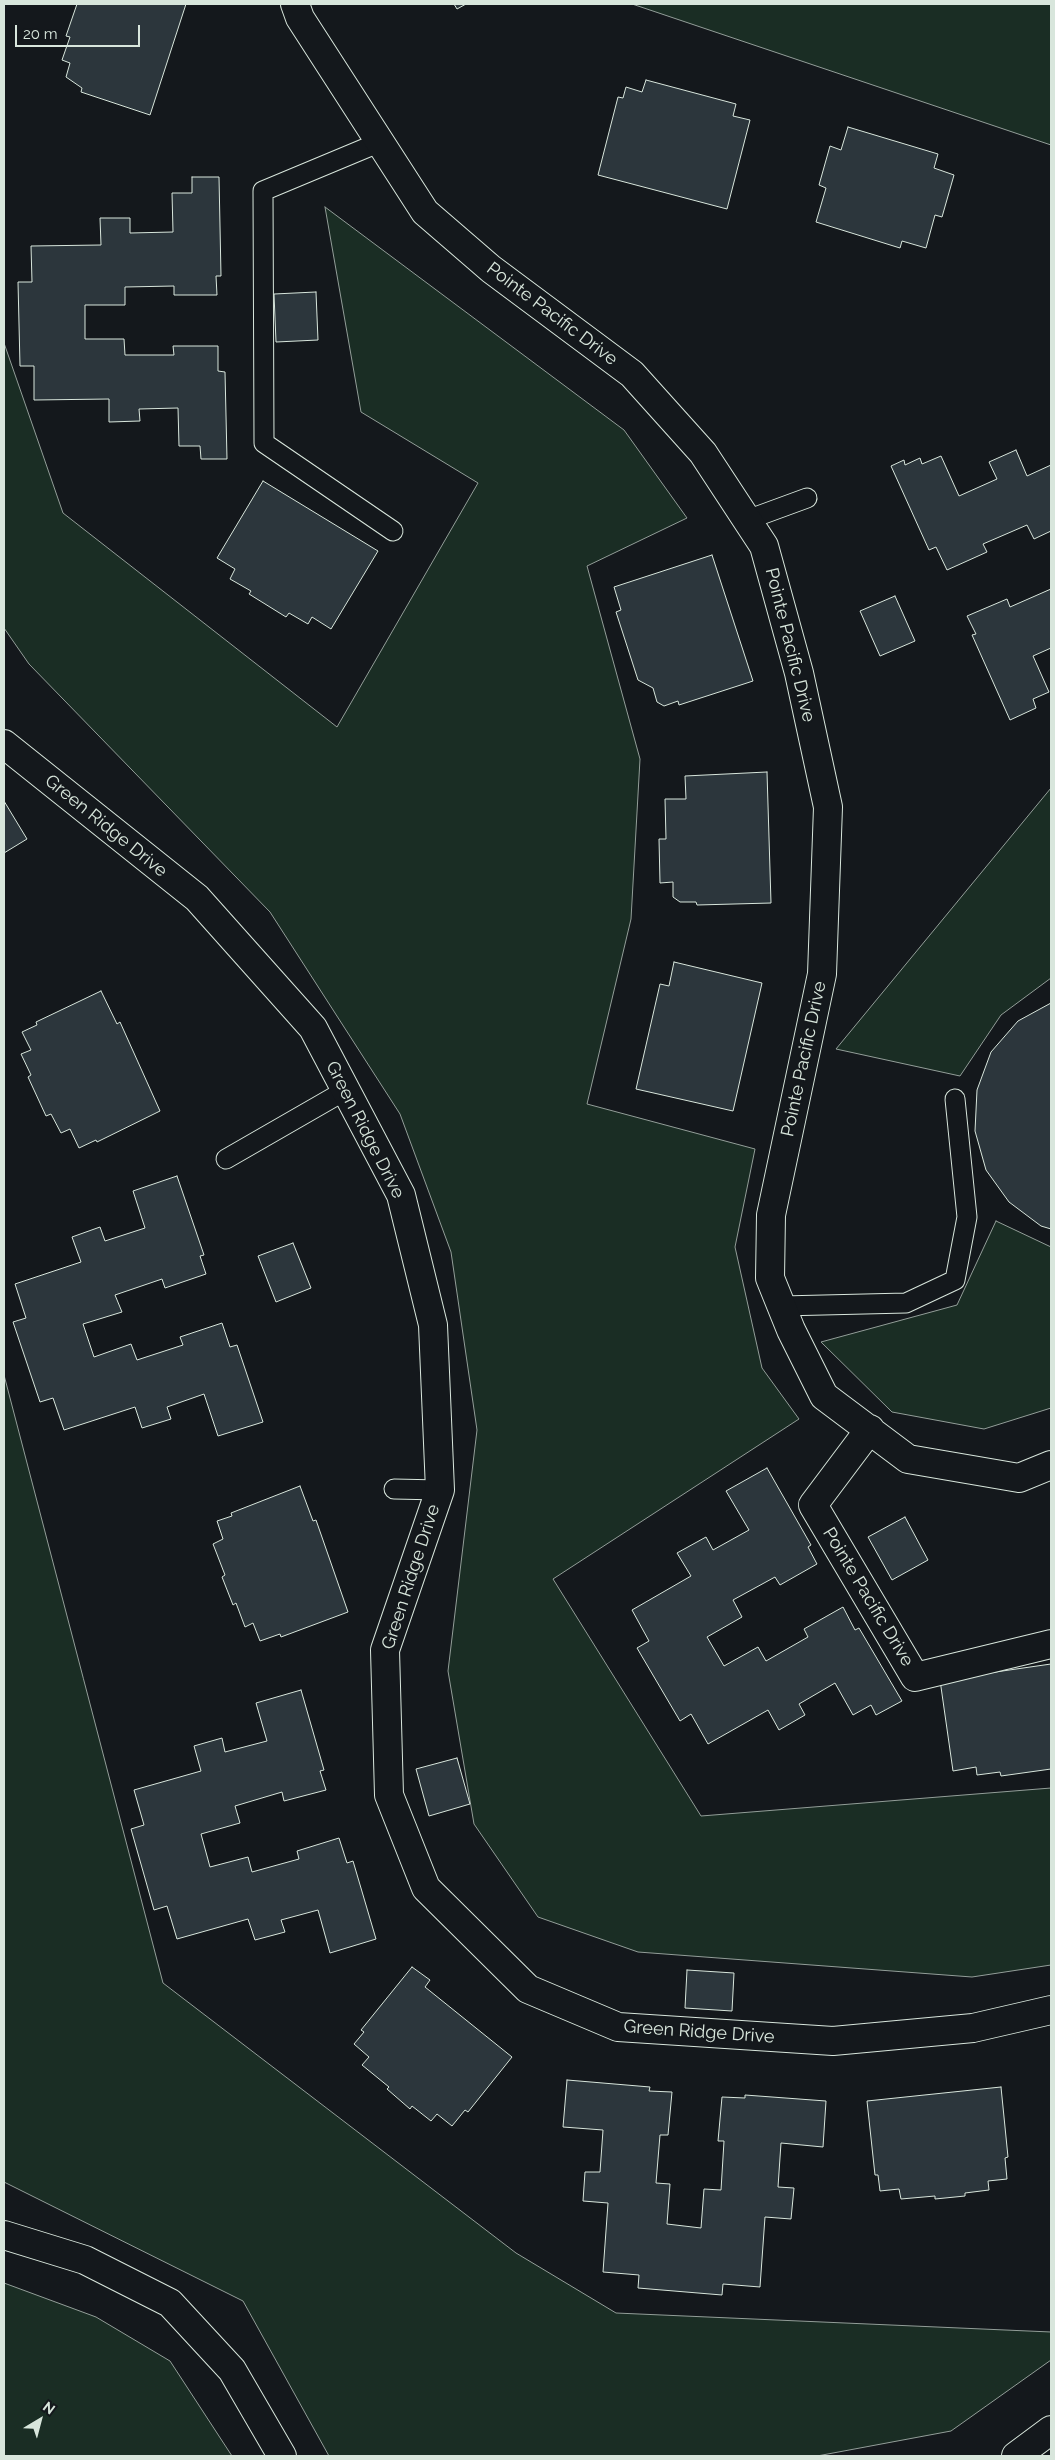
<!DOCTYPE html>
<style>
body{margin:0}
#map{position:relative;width:1055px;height:2460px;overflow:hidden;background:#14181c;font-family:Raleway,sans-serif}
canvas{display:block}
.frame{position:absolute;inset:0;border:5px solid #d8e6dc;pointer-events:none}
.north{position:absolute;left:15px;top:2395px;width:50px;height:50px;-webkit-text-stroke:4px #14181c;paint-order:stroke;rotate:37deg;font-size:14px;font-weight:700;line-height:20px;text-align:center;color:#d8e6dc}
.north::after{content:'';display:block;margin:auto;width:18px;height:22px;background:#d8e6dc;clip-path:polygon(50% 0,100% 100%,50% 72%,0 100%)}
.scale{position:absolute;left:15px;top:25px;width:125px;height:22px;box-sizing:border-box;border:2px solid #d8e6dc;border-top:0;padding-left:6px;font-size:15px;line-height:18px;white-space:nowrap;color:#d8e6dc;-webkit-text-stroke:4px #14181c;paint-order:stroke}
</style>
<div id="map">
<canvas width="1055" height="2460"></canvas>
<div class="frame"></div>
<div class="north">N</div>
<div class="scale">20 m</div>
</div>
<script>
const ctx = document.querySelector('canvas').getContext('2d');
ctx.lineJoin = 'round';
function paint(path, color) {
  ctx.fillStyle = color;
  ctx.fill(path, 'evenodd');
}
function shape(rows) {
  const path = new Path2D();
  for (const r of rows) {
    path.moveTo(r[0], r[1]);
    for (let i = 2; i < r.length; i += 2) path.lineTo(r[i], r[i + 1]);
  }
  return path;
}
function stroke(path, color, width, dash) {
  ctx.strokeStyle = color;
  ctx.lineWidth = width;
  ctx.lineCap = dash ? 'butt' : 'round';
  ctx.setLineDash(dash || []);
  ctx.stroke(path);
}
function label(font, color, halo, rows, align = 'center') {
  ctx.font = font + ' Raleway,sans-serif';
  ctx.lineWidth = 4;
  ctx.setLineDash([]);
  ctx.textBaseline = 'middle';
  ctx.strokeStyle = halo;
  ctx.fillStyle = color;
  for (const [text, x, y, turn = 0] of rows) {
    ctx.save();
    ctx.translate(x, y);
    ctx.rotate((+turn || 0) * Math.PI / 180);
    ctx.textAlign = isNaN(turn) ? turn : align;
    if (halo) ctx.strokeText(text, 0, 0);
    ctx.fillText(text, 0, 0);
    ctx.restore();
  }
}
const green = shape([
 [632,4,1051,4,1051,145,632,4],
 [325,207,624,430,687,518,587,566,640,759,631,919,587,1104,755,1149,735,1247,762,1368,799,1419,553,1579,701,1816,1051,1788,1051,1965,972,1977,638,1952,538,1917,474,1824,448,1671,477,1430,451,1252,400,1114,270,912,29,664,4,628,4,343,63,513,337,727,478,483,361,412,325,207],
 [1051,788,1051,978,1001,1015,960,1076,836,1049,1051,788],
 [996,1221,1051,1247,1051,1408,984,1429,892,1412,821,1342,957,1305,996,1221],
 [4,1375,163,1983,516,2253,616,2313,1051,2332,1051,2360,951,2431,817,2456,329,2456,243,2301,4,2182,4,1375],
 [4,2283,96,2317,170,2361,232,2456,4,2456,4,2283]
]);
const building = shape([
 [77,4,186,4,150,115,81,92,82,88,66,77,70,63,62,60,70,37,66,36,77,4],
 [454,4,466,4,457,9,454,4],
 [646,80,736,104,733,116,750,120,727,209,598,175,618,97,623,98,626,87,642,92,646,80],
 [848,127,938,154,934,168,954,175,942,217,935,215,926,248,902,241,900,248,816,222,826,188,819,185,830,146,841,150,848,127],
 [192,177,219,177,221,276,216,276,217,295,174,295,174,286,125,287,125,305,85,305,85,339,124,339,125,355,174,355,173,346,218,346,218,371,225,372,227,459,201,459,200,446,179,446,178,408,139,409,140,421,109,422,109,399,34,400,34,366,20,366,18,282,32,282,31,246,101,245,100,218,130,218,130,233,173,232,172,193,192,193,192,177],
 [316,292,318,340,276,342,274,294,316,292],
 [1016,450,1027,476,1051,465,1051,531,1034,539,1027,525,983,544,987,552,947,570,936,547,929,550,891,466,904,460,905,465,920,458,922,464,941,456,959,496,997,479,989,462,1016,450],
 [263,481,378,551,331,629,312,617,308,624,289,613,286,617,249,594,251,591,230,579,235,569,217,558,263,481],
 [712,555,753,681,679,705,678,701,664,706,657,702,653,688,638,680,616,612,621,610,614,587,712,555],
 [1051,589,1051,648,1033,656,1049,692,1033,699,1036,708,1010,720,972,635,976,634,967,616,1007,599,1010,607,1051,589],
 [895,596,915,641,880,656,860,611,895,596],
 [767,772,771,903,697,905,696,902,680,902,673,897,673,882,660,883,659,839,666,839,665,799,686,799,685,776,767,772],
 [4,801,27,839,4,853,4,801],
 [674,962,762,983,733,1111,636,1089,660,984,669,986,674,962],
 [101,991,117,1024,120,1022,160,1111,97,1142,96,1140,79,1148,70,1129,61,1133,51,1114,46,1116,28,1077,31,1075,21,1054,31,1050,22,1032,37,1025,36,1022,101,991],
 [1051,1003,1051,1229,1041,1226,1009,1202,986,1170,975,1131,977,1090,991,1052,1018,1021,1051,1003],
 [177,1176,204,1255,200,1256,206,1274,165,1288,162,1279,115,1295,122,1312,83,1324,94,1357,131,1344,137,1360,183,1345,180,1337,222,1323,230,1347,237,1345,263,1422,218,1436,204,1394,167,1407,171,1419,142,1428,135,1407,64,1430,53,1398,40,1402,13,1322,26,1318,15,1284,81,1262,72,1237,100,1227,105,1241,145,1228,133,1191,177,1176],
 [293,1243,311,1288,276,1302,258,1256,293,1243],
 [767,1468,811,1545,808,1547,817,1564,780,1585,775,1577,733,1600,742,1617,707,1637,724,1666,758,1647,766,1661,808,1637,804,1629,843,1607,855,1630,859,1628,902,1701,876,1715,871,1705,853,1715,835,1683,799,1704,805,1715,779,1730,768,1710,708,1744,691,1714,680,1721,637,1648,649,1641,632,1610,691,1576,677,1553,706,1537,713,1550,749,1530,726,1491,767,1468],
 [300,1486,313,1521,316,1520,348,1612,281,1637,280,1634,260,1641,253,1623,245,1627,236,1603,233,1605,222,1577,225,1575,213,1544,223,1539,217,1521,232,1516,231,1513,300,1486],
 [905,1517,928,1560,892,1580,868,1537,905,1517],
 [1051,1664,1051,1769,1001,1776,1000,1772,977,1775,976,1767,953,1771,940,1680,1051,1664],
 [301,1690,324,1770,320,1771,326,1790,284,1801,282,1792,235,1806,240,1823,201,1834,210,1867,248,1857,252,1872,299,1859,297,1851,339,1838,347,1863,353,1861,376,1939,330,1953,318,1910,281,1920,285,1932,255,1940,248,1919,177,1939,167,1906,154,1910,131,1829,144,1825,134,1790,201,1771,194,1746,222,1738,225,1752,267,1741,256,1703,301,1690],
 [457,1758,470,1804,429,1816,416,1769,457,1758],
 [412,1967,430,1980,425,1987,512,2057,468,2112,465,2110,452,2126,437,2114,431,2121,412,2106,410,2109,387,2089,389,2087,362,2065,369,2057,354,2044,364,2032,361,2030,412,1967],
 [687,1970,734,1973,732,2011,685,2008,687,1970],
 [567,2080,650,2087,649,2091,672,2092,668,2135,660,2135,656,2183,670,2184,667,2224,701,2228,704,2189,721,2190,724,2141,718,2141,722,2097,745,2098,745,2095,826,2101,823,2147,781,2143,778,2187,794,2188,791,2219,765,2217,760,2287,723,2284,722,2295,638,2288,639,2275,603,2272,608,2203,583,2201,585,2172,600,2172,603,2130,563,2127,567,2080],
 [1001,2087,1008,2157,1005,2158,1007,2179,988,2181,989,2190,965,2193,965,2196,935,2199,935,2196,901,2199,899,2189,880,2191,878,2175,875,2175,867,2101,1001,2087]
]);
const lane = shape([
 [378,143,263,191,264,443,393,531],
 [747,520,807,498],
 [226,1159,346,1090],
 [782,1306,906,1303,955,1280,967,1217,955,1099],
 [394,1489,440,1490]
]);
const street = shape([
 [295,4,300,18,425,212,491,269,632,374,703,453,764,546,799,673,828,807,822,974,771,1215,770,1278,791,1330,824,1396,908,1459,1019,1478,1051,1465],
 [4,744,197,898,313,1028,401,1195,433,1325,440,1490,385,1650,389,1795,426,1888,528,1989,618,2027,833,2041,973,2028,1051,2010],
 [870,1429,813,1505,915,1677,1051,1644],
 [4,2235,85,2260,170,2303,232,2370,282,2456],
 [1016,2456,1051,2430]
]);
const streetNames = [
 ["Pointe Pacific Drive",552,314,37],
 ["Pointe Pacific Drive",790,645,76],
 ["Green Ridge Drive",106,826,39],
 ["Pointe Pacific Drive",804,1059,-78],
 ["Green Ridge Drive",365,1130,63],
 ["Green Ridge Drive",411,1577,-72],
 ["Pointe Pacific Drive",868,1597,59],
 ["Green Ridge Drive",699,2032,4]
];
paint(green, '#1a2d24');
stroke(green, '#939e99', 1);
paint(building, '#2c363c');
stroke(building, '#d8e6dc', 1);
stroke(lane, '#d8e6dc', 21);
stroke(street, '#d8e6dc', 30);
stroke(lane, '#14181c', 19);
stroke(street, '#14181c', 28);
label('18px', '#d8e6dc', '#14181c', streetNames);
</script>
